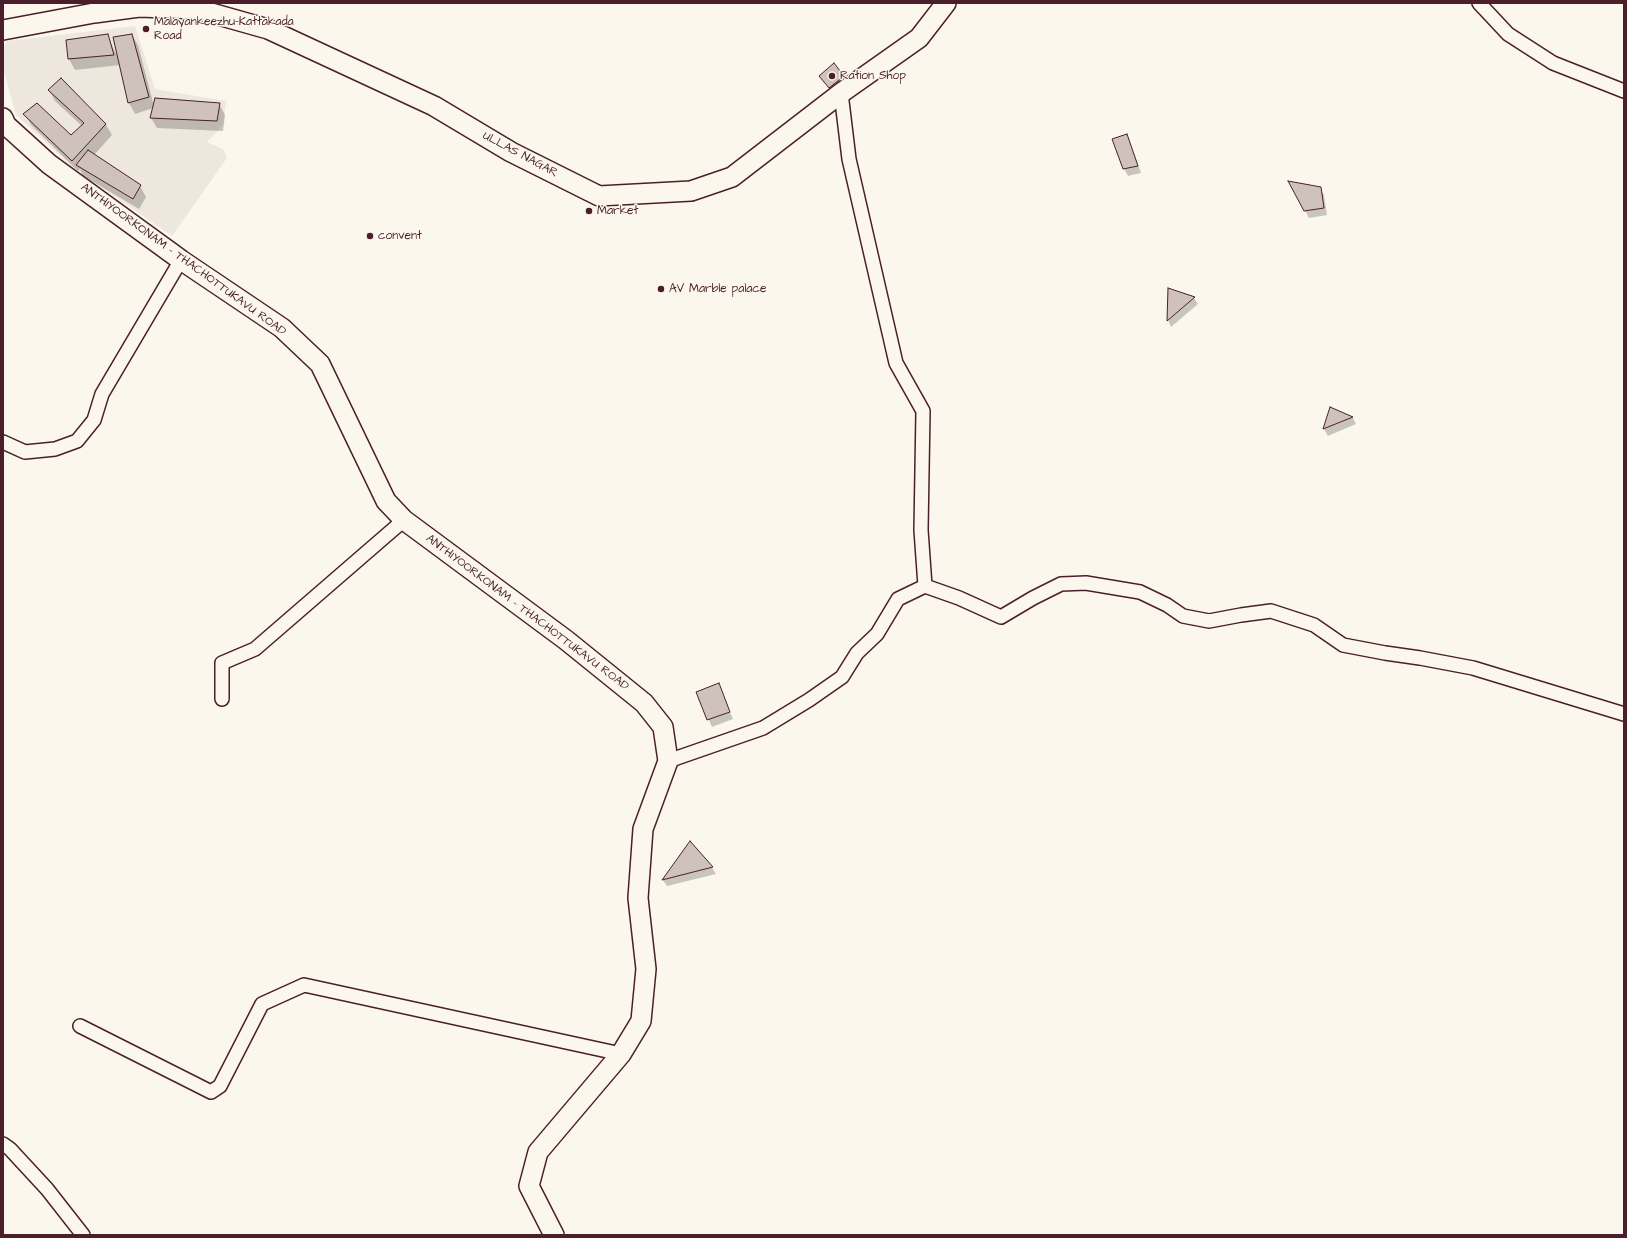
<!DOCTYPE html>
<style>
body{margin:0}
#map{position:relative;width:1627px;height:1238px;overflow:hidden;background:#fbf7ec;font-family:"Architects Daughter",sans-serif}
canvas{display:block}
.frame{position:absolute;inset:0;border:4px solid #4a1f2b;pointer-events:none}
</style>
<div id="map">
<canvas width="1627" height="1238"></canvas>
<div class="frame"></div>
</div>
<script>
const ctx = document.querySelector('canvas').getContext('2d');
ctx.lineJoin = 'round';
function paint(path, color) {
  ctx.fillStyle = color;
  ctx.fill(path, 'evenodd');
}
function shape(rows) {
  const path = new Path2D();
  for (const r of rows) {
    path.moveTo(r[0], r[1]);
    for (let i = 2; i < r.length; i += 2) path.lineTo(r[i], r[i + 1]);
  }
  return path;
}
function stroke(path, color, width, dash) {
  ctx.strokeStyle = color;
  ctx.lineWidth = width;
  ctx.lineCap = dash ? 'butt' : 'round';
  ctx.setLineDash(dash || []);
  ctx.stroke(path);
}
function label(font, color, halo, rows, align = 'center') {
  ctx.font = font + ' "Architects Daughter",sans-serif';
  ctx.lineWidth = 3;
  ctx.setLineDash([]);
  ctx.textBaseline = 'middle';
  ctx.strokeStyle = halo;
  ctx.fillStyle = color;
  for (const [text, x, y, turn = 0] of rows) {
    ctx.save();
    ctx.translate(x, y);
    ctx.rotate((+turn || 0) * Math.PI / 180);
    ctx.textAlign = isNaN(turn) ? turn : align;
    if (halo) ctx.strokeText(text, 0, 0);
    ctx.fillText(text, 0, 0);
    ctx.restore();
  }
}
const built = shape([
 [135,26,155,89,226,101,223,125,207,142,223,149,227,158,172,236,72,167,16,115,3,68,3,48,7,41]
]);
const shadow = shape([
 [107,35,116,54,132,35,138,45,154,106,219,104,225,115,223,131,157,128,151,118,153,108,135,114,129,103,120,65,75,70,69,59,67,41],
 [820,76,843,76,847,83,834,94],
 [60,79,106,125,112,135,94,155,140,186,146,197,139,209,83,176,80,169,78,171,31,125,25,114,71,136,82,126,55,101,49,90],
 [1126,135,1130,142,1141,173,1128,176,1124,169,1114,140],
 [1290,182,1320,188,1324,195,1327,215,1309,218],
 [1169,290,1194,298,1198,304,1171,327,1168,320],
 [1330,408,1353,418,1356,424,1328,436,1324,429],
 [718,684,733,719,712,727,697,692],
 [690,843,712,868,716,874,667,886,663,880]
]);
const building = shape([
 [108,34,114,55,68,59,66,40,108,34],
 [132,34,149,97,128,103,113,37,132,34],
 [834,63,844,76,829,88,819,76,834,63],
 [61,78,106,124,72,161,23,114,37,103,71,135,84,123,48,90,61,78],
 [155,98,220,103,217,121,150,118,155,98],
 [1127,134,1138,166,1123,169,1112,139,1127,134],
 [88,150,141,185,133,199,76,165,88,150],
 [1288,181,1321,187,1324,208,1304,211,1288,181],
 [1168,288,1195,297,1167,321,1168,288],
 [1330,407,1353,417,1323,429,1330,407],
 [719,683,730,712,707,720,696,692,719,683],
 [690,841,713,867,662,880,690,841]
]);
const minor = shape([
 [1479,3,1508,34,1553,63,1624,91],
 [841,93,849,159,896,363,923,411,921,530,925,586],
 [3,442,25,452,55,449,77,441,94,420,102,394,181,260],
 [222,699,222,663,255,649,404,520],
 [668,761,763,728,809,700,842,677,857,653,877,634,898,599,925,586,959,598,1001,617,1033,598,1061,584,1086,583,1140,592,1167,605,1183,616,1209,621,1241,615,1271,611,1314,625,1343,645,1385,653,1420,658,1473,668,1624,714],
 [80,1026,211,1092,220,1086,262,1004,304,985,621,1054],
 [3,1144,10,1149,47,1189,83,1235]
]);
const secondary = shape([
 [3,30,94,13,139,7,197,9,268,29,434,106,511,152,599,196,691,191,732,177,841,93,919,38,946,3],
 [3,118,6,125,49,164,181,260,282,328,320,364,386,501,404,520,566,640,644,703,663,727,668,761,643,829,638,898,646,969,641,1021,621,1054,538,1152,529,1186,554,1235]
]);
const markers = [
 [146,29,4,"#4a1f2b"],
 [832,76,4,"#4a1f2b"],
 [589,211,4,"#4a1f2b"],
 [370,236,4,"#4a1f2b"],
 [661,289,4,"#4a1f2b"]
];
const poiNames = [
 ["Malayankeezhu-Kattakada",154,22],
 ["Road",154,36],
 ["Ration Shop",840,76],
 ["Market",597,211],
 ["convent",378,236],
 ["AV Marble palace",669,289]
];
const streetNames = [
 ["ULLAS NAGAR",520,155,28],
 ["ANTHIYOORKONAM - THACHOTTUKAVU ROAD",183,260,36],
 ["ANTHIYOORKONAM - THACHOTTUKAVU ROAD",527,613,37]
];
paint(built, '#eee7de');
paint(shadow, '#0003');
paint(building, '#cfc2bc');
stroke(building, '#4a1f2b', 1);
stroke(minor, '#4a1f2b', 16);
stroke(secondary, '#4a1f2b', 22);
stroke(minor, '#fbf7ec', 13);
stroke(secondary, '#fbf7ec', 19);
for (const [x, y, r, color] of markers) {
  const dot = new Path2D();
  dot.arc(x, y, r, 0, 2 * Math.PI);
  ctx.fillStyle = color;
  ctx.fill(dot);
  stroke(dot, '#fbf7ec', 1.5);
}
label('12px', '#4a1f2b', '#fbf7ec', poiNames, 'left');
label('12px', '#4a1f2b', '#fbf7ec', streetNames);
</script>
